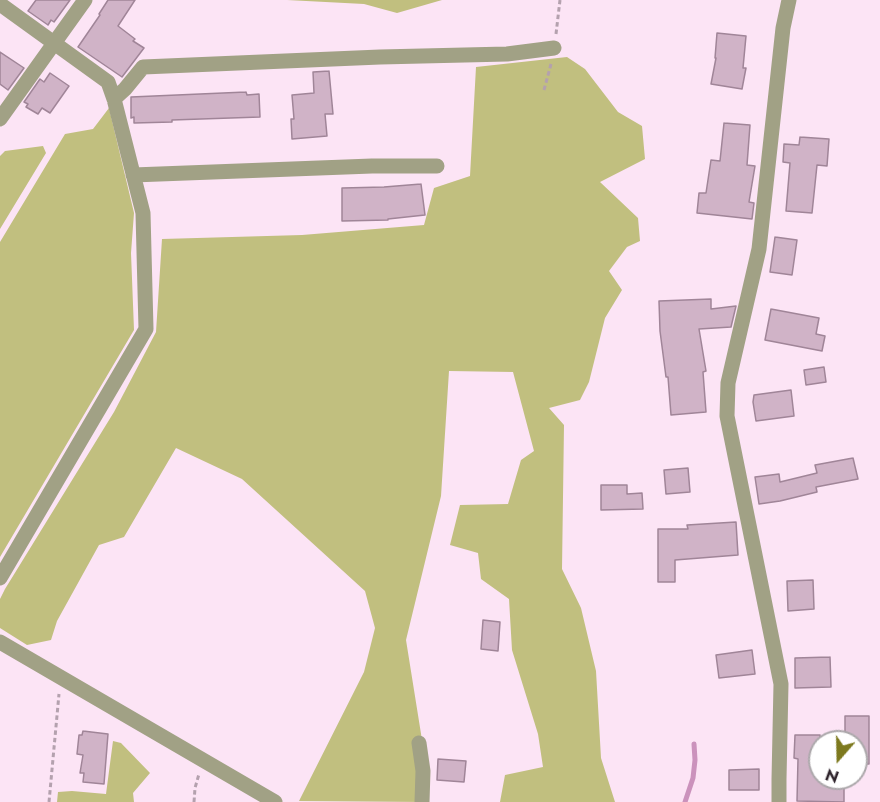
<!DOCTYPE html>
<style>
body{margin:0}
#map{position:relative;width:880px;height:802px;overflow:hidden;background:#fce4f5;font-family:Jost,sans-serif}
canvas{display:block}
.north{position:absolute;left:808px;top:730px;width:60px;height:60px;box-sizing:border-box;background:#fff;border:2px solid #aca8ab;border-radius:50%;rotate:200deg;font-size:16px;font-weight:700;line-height:24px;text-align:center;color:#30252d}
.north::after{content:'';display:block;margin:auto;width:21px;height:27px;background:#7d791e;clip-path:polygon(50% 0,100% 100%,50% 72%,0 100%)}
</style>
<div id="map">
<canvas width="880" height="802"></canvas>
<div class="north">N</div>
</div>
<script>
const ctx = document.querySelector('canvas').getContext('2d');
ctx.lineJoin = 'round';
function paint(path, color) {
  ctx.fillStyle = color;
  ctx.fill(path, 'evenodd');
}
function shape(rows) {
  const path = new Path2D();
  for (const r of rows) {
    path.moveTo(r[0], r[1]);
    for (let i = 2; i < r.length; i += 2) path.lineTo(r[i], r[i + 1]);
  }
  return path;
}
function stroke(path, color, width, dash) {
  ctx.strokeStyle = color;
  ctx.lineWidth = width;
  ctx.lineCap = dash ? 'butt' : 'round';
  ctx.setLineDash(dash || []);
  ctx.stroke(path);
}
const green = shape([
 [287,0,442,0,397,13,364,4],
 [567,57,585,69,618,112,642,126,645,159,600,182,638,218,640,241,627,247,609,271,622,290,605,318,589,382,580,400,549,408,564,425,562,569,581,608,596,671,601,758,615,802,500,802,505,775,543,767,538,734,512,650,509,599,481,579,478,553,450,545,460,505,508,504,521,460,534,451,513,372,449,371,441,496,406,640,426,765,425,802,299,801,364,672,375,628,365,591,242,479,176,448,124,537,99,545,57,621,51,640,27,645,0,628,0,599,5,589,114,412,156,332,162,239,302,235,424,225,434,188,470,176,476,67],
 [109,108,134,213,131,253,134,330,0,557,0,242,65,134,93,129],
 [43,146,46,153,0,229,0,156,5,151],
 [113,741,121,743,150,773,133,793,134,802,57,802,58,792,72,791,106,794]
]);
const stream = shape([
 [685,802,693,778,695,760,694,744]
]);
const building = shape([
 [36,0,70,0,54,22,51,20,48,25,28,11,36,0],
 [108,0,135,0,118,26,135,39,133,41,144,48,122,77,78,47,100,15,99,14,108,0],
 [717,33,746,36,743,68,746,68,742,89,711,84,716,58,715,58,717,33],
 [0,52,24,68,8,90,0,84,0,52],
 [329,71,333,114,325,114,327,136,292,139,291,119,294,119,292,95,314,93,313,72,329,71],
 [50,73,69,86,50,113,42,108,38,114,26,107,28,104,24,102,40,79,44,82,50,73],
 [246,92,247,95,259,94,260,117,172,120,172,122,134,123,134,117,131,118,131,97,246,92],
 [724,123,750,125,747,165,755,166,749,202,754,203,752,219,697,213,699,193,706,193,711,160,720,161,724,123],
 [800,137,829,139,827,166,817,165,812,213,786,211,790,163,783,162,784,144,799,145,800,137],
 [421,184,425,215,388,219,388,220,342,221,342,188,384,187,421,184],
 [775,237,797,240,792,275,770,272,775,237],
 [711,299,711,309,736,306,731,327,699,329,706,371,703,372,706,412,671,415,668,377,666,377,660,331,659,301,711,299],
 [771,309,819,318,816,334,825,336,822,351,765,340,771,309],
 [824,367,826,382,806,385,804,370,824,367],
 [791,390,794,416,756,421,753,402,754,395,791,390],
 [853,458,858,479,816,487,817,492,780,501,759,504,755,477,779,474,780,482,817,473,815,465,853,458],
 [688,468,690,492,666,494,664,470,688,468],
 [601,485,627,485,627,494,642,493,643,509,601,510,601,485],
 [736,522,738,555,675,560,675,582,658,582,658,529,688,529,687,525,736,522],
 [813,580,814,609,788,611,787,581,813,580],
 [483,620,500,622,498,651,481,649,483,620],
 [752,650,755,674,719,678,716,655,752,650],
 [830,657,831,687,795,688,795,658,830,657],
 [845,716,869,716,869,764,856,764,856,742,845,742,845,716],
 [83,731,108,734,104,784,83,782,84,773,80,773,83,755,77,754,79,735,82,735,83,731],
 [795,735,820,735,820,778,844,778,844,802,797,801,798,759,794,758,795,735],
 [438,759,466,761,464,782,437,780,438,759],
 [759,769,759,790,729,790,729,770,759,769]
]);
const path = shape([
 [556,34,560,0],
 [544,90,551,64],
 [49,802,59,694],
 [194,802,195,788,199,774]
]);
const minor = shape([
 [0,4,108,82,114,99,143,213,146,329,0,578],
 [114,99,125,89,143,67,380,57,507,54,554,48],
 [0,119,85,0],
 [133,175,372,166,437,166],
 [419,743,423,771,422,802],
 [779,802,779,779,781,684,727,416,728,383,759,249,783,28,789,0]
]);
const tertiary = shape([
 [0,642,275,802]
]);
paint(green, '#c1bf7f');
stroke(stream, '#cb92bc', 5);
paint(building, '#d0b3c7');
stroke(building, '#a08598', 1.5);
stroke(path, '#b4a1ae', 3, [4.5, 3]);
stroke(minor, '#a1a185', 15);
stroke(tertiary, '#a1a185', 15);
</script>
